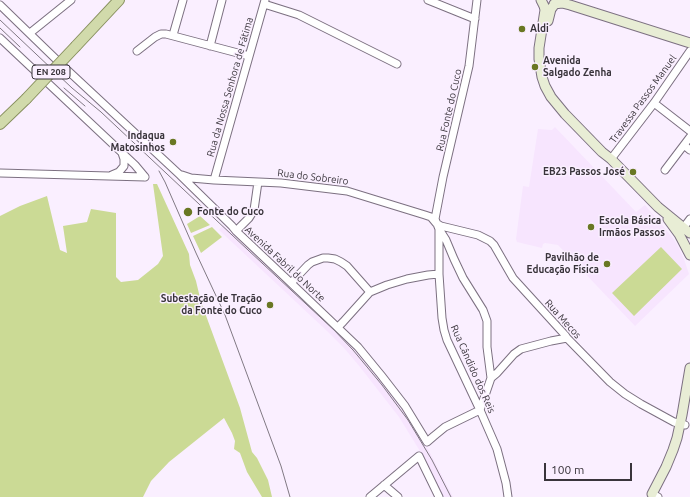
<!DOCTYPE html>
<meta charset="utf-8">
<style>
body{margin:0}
#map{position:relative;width:690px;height:497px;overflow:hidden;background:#faefff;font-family:Ubuntu,sans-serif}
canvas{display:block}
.scale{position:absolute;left:544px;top:463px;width:88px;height:18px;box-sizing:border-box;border:2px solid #39343b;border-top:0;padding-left:5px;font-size:12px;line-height:14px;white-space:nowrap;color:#39343b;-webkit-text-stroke:3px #faefff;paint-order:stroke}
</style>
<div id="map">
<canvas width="690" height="497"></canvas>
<div class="scale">100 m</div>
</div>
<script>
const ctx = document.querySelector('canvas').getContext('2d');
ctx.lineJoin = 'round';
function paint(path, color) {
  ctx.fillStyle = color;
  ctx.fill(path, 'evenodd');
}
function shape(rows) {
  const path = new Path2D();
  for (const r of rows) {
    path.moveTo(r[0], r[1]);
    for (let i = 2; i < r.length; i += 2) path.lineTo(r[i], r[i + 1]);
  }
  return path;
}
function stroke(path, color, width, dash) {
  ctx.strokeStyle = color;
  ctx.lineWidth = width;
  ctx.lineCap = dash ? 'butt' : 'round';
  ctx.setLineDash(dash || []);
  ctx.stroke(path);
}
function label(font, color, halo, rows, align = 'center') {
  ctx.font = font + ' Ubuntu,sans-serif';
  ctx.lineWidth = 3;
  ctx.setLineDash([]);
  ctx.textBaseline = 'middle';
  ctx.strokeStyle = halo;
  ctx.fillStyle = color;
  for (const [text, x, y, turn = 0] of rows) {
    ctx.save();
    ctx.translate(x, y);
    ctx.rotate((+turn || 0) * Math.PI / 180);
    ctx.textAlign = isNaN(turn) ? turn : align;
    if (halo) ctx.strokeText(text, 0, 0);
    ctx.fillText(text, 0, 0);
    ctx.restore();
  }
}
const built = shape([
 [555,127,636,212,645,205,672,237,677,244,684,259,689,274,635,326,558,245,545,243,543,244,542,248,517,242,516,239,523,186,529,187,538,129,552,130],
 [223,225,265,262,355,348,397,400,410,418,428,449,453,497,443,497,423,456,399,417,360,367,344,348,327,331,219,230]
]);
const green = shape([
 [153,184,157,184,189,254,190,265,196,281,201,302,240,408,252,452,257,458,268,480,272,497,262,497,247,472,240,453,234,449,235,441,232,433,224,418,169,462,151,481,143,497,0,497,0,216,20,206,47,196,60,250,67,253,63,226,87,222,91,209,116,213,116,277,121,282,138,280,158,264,163,256],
 [200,216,210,225,191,233,187,224],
 [212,227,222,237,201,253,193,236],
 [661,247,682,269,634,316,612,293]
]);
const minor = shape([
 [428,0,475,19],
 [477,0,469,66,443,177,435,219,439,229,439,274,442,318,444,330,447,340,480,410,497,449,506,483,508,497],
 [264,4,299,15,397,64],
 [0,5,64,67,180,175,232,226,236,231,291,283,358,347,381,375,405,406,427,442,434,436,445,427,480,410,491,378,487,347,487,321,483,310,463,278,454,259,446,240,439,229],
 [30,33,71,0],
 [173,35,183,0],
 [0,38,135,165,145,177],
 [210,46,222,0],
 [137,51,155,37,161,34,166,34,249,56],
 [654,103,690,131],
 [684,145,690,150],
 [611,159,654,103,690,51],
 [665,170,690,137],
 [0,173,145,177],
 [112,175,119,172,124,166,124,159,122,153],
 [182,175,191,178,214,180,281,183,347,191,425,215,431,217,436,223,441,226,478,235,490,241,494,245,513,278,565,335,567,338,610,382,625,394,641,404,674,422,685,425],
 [214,180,265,0],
 [684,227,690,219],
 [236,231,249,218,254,210,258,182],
 [291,283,308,265,312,262,323,258,328,258,335,259,341,262,347,266,370,292],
 [338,327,343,322,370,292,387,285,407,279,428,275,439,274],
 [491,378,497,373,514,354,521,349,551,341,567,338],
 [384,485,398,497],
 [652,494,658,497],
 [370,497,419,456,439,497]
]);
const secondary = shape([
 [541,0,544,6,545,10,539,48,539,59,542,77,545,86,551,97,565,114,602,152,611,159,658,207,690,233],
 [554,4,562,3,570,5,690,43],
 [548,21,551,9,558,0],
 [668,219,679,234,690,255],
 [652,494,666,467,673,450,677,438,682,415,690,368]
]);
const primary = shape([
 [76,46,119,0],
 [0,124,26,99]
]);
const tram = shape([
 [0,20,72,88,101,112,248,250,334,330,353,350,382,385,408,420,432,460,451,497],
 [0,28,20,47],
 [64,88,85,106],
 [159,171,165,182,196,253,225,315,281,466,290,497]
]);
const primaryBridge = shape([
 [26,99,76,46]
]);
const markers = [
 [522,29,4,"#697723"],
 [535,67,4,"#697723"],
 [173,142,4,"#697723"],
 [633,172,4,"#697723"],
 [188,212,5,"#697723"],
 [591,227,4,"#697723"],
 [607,264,4,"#697723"],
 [270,305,4,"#697723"]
];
const shields = [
 [51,72,38]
];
const shieldNames = [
 ["EN 208",51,72]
];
const poiNames = [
 ["Aldi",530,29],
 ["Avenida",543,61],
 ["Salgado Zenha",543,73],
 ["Indaqua",165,136,"right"],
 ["Matosinhos",165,148,"right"],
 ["EB23 Passos José",625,172,"right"],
 ["Fonte do Cuco",197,212],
 ["Escola Básica",599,221],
 ["Irmãos Passos",599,233],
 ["Pavilhão de",599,258,"right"],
 ["Educação Física",599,270,"right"],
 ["Subestação de Tração",262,299,"right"],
 ["da Fonte do Cuco",262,311,"right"]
];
const streetNames = [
 ["Rua da Nossa Senhora de Fátima",230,87,-74],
 ["Travessa Passos Manuel",643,99,-54],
 ["Rua Fonte do Cuco",449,110,-77],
 ["Rua do Sobreiro",313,177,7],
 ["Avenida Fabril do Norte",285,264,43],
 ["Rua Mecos",563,319,48],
 ["Rua Cândido dos Reis",473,369,66]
];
paint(built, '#f7e5fe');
paint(green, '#cbda95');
stroke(minor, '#7c7081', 9);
stroke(secondary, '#7c7081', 11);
stroke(primary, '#88905f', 12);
stroke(minor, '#fff', 7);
stroke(secondary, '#e8edd5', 9);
stroke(primary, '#d1daab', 10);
stroke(tram, '#807983', 1);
stroke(primaryBridge, '#88905f', 12, []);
stroke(primaryBridge, '#d1daab', 10);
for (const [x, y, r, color] of markers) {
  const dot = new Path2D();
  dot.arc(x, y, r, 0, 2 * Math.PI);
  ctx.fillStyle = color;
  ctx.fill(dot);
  stroke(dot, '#faefff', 1.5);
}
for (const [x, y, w] of shields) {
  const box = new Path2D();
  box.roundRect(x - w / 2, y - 7, w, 14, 3);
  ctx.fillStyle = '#faefff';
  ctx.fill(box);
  stroke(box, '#39343b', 1);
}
label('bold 9px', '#39343b', null, shieldNames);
label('bold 10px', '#39343b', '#faefff', poiNames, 'left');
label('10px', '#39343b', '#faefff', streetNames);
</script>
